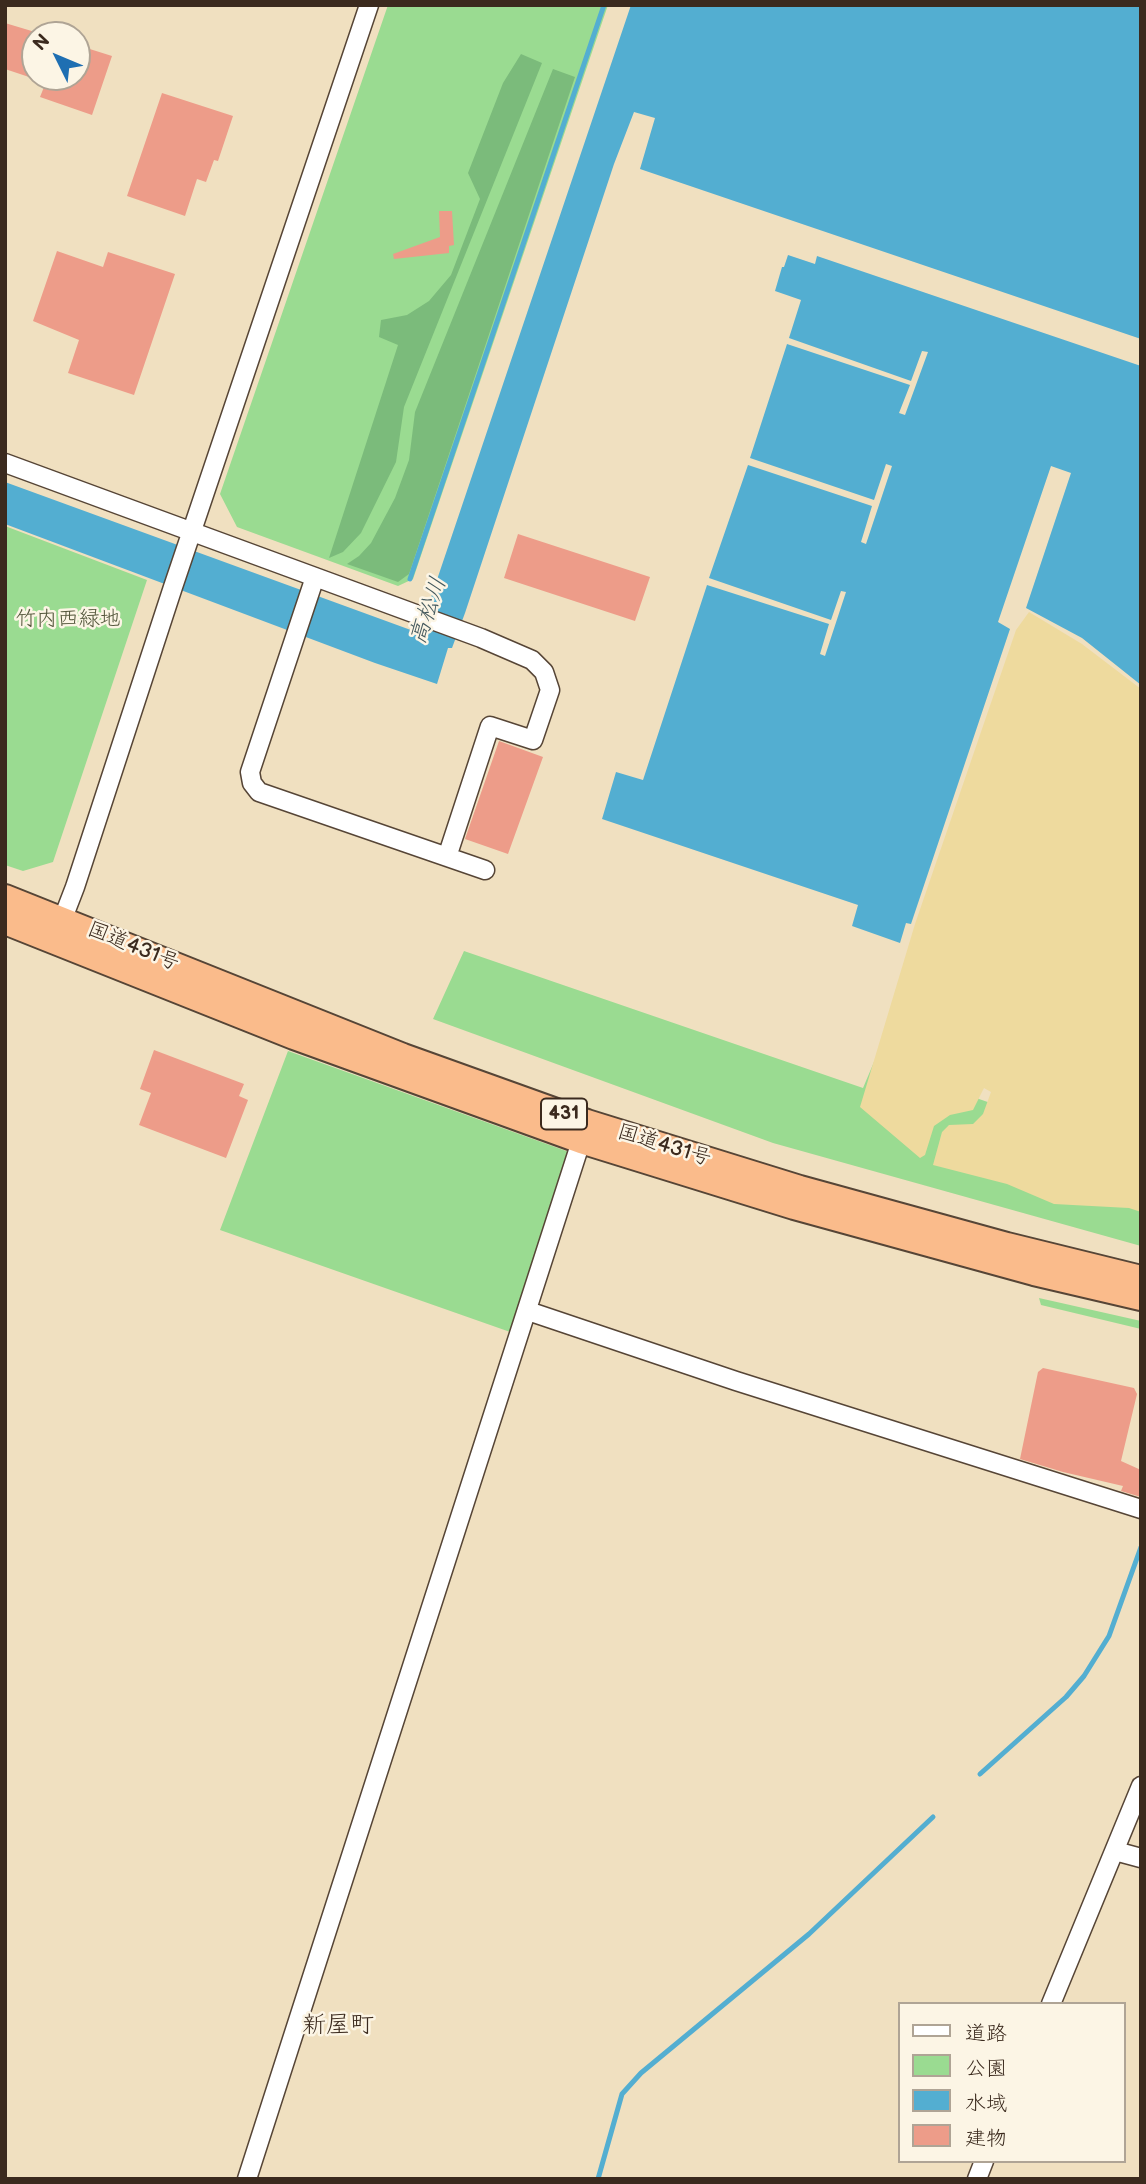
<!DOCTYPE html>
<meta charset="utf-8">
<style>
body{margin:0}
#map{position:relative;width:1146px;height:2184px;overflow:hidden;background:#f0e0c0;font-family:"Balsamiq Sans","Klee One",sans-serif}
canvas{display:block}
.frame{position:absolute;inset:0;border:7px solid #3b2a1e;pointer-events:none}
.legend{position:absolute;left:898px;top:2002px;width:228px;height:161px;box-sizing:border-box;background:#fcf5e5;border:2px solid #afa495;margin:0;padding:9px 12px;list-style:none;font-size:21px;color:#3b2a1e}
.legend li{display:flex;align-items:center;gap:14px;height:35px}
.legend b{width:35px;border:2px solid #afa495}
.north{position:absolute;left:21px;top:21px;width:70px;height:70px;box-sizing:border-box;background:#fcf5e5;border:2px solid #afa495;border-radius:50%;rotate:313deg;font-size:19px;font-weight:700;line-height:28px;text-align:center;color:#3b2a1e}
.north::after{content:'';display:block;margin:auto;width:24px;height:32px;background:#1f6fb2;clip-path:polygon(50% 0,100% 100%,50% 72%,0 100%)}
</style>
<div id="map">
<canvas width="1146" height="2184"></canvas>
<div class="frame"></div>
<ul class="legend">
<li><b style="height:9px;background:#fff"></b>道路</li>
<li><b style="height:19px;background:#9adb91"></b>公園</li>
<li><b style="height:19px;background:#53aed1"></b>水域</li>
<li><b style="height:19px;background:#ed9c89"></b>建物</li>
</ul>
<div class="north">N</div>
</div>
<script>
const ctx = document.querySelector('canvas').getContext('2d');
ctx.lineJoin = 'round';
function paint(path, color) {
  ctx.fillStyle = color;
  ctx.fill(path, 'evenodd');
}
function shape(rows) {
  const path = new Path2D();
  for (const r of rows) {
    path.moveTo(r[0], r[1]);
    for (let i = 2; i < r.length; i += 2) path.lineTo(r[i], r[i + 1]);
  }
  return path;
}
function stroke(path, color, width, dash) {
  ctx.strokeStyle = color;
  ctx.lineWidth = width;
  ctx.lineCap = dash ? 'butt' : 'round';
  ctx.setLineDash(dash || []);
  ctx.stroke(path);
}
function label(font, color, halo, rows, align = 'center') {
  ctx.font = font + ' "Balsamiq Sans","Klee One",sans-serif';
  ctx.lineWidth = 5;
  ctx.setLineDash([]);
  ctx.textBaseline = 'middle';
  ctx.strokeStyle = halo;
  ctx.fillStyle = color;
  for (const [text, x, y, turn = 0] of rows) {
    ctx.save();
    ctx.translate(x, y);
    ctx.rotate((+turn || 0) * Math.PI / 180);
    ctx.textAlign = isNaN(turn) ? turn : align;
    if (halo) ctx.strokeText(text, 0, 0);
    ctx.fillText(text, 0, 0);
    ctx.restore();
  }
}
const green = shape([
 [388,5,608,5,413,579,398,586,237,527,220,494],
 [5,526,147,580,53,862,23,871,5,865],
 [464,951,863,1088,874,1062,1141,1156,1141,1246,773,1143,433,1019],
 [288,1051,569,1152,513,1333,220,1230],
 [1039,1298,1141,1321,1141,1329,1041,1305]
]);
const forest = shape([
 [521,54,542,63,404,407,396,462,361,533,343,552,329,558,398,345,379,337,381,320,407,315,429,301,451,275,480,199,468,173,503,83],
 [553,69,575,77,409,574,398,582,347,564,359,556,371,543,395,498,409,460,415,412]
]);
const sand = shape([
 [1029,612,1082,644,1141,689,1141,1212,1129,1208,1054,1204,1007,1184,933,1165,942,1132,949,1125,973,1124,983,1114,991,1092,984,1088,973,1110,950,1115,934,1126,925,1155,920,1158,860,1107,915,924,1016,630]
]);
const water = shape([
 [631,5,1141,5,1141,339,640,169,655,118,634,112,614,164,465,613,452,648,448,648,437,684,375,663,5,524,5,482,419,633],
 [788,255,815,264,817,256,1141,366,1141,685,1082,638,1026,608,1071,473,1051,466,998,622,1010,629,911,924,906,923,900,943,852,926,858,905,602,819,616,772,643,780,707,585,829,624,820,654,825,656,846,592,841,591,831,620,709,578,748,465,872,506,861,542,866,544,892,466,886,464,874,500,750,458,787,344,910,385,899,413,905,415,928,352,922,351,911,381,789,338,801,300,775,291,782,267,784,267]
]);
const stream = shape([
 [410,579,604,5],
 [980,1774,1066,1697,1084,1676,1109,1636,1141,1547],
 [598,2179,622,2094,641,2073,809,1934,933,1817]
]);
const building = shape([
 [5,23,35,32,35,79,5,69],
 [77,45,112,56,92,115,40,97,48,77,77,77],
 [162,93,233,116,218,161,214,160,206,182,197,179,185,216,127,196],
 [439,211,452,211,454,245,449,246,449,253,394,259,393,254,440,237],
 [57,251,103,267,108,252,175,274,134,395,68,373,79,340,33,321],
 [518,534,650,577,635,621,504,578],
 [499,741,543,757,508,854,465,839],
 [154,1050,244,1084,239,1096,248,1100,226,1158,139,1125,151,1093,140,1089],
 [1043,1368,1134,1388,1137,1394,1121,1461,1141,1470,1141,1497,1121,1491,1123,1486,1063,1472,1020,1459,1038,1372]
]);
const minor = shape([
 [5,463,481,638,532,660,544,672,550,690,533,740,490,726,447,857],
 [315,577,250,772,252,783,259,792,485,870],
 [58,931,75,887,173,587,369,5],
 [528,1311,736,1381,1141,1509],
 [1115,1851,1141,1858],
 [1051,2004,1141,1786],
 [247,2179,585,1129],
 [977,2179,984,2161]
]);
const highway = shape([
 [5,897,403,1056,587,1122,800,1188,1007,1245,1141,1278],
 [5,922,294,1037,581,1141,794,1207,1034,1273,1141,1298]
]);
const shields = [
 [564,1114,46]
];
const shieldNames = [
 ["431",564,1114]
];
const parkNames = [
 ["竹内西緑地",68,620]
];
const streetNames = [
 ["国道431号",133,947,22],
 ["国道431号",664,1146,17]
];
const waterNames = [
 ["高松川",429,611,-71]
];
const quarterNames = [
 ["新屋町",338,2026]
];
paint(green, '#9adb91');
paint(forest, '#7bbb7b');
paint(sand, '#eeda9e');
paint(water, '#53aed1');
stroke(stream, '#53aed1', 5);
paint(building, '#ed9c89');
stroke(minor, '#564536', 21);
stroke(highway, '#564536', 28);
stroke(minor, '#fff', 18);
stroke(highway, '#fabb8b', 24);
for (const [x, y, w] of shields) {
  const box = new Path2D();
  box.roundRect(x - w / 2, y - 15.5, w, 31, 5);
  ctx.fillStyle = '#fcf5e5';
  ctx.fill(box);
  stroke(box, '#3b2a1e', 2);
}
label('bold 19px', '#3b2a1e', null, shieldNames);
label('21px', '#53563b', '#fcf5e5', parkNames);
label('21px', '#3b2a1e', '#fcf5e5', streetNames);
label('italic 23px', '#43585d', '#fcf5e5', waterNames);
label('24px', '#3b2a1e', '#fcf5e5', quarterNames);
</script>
